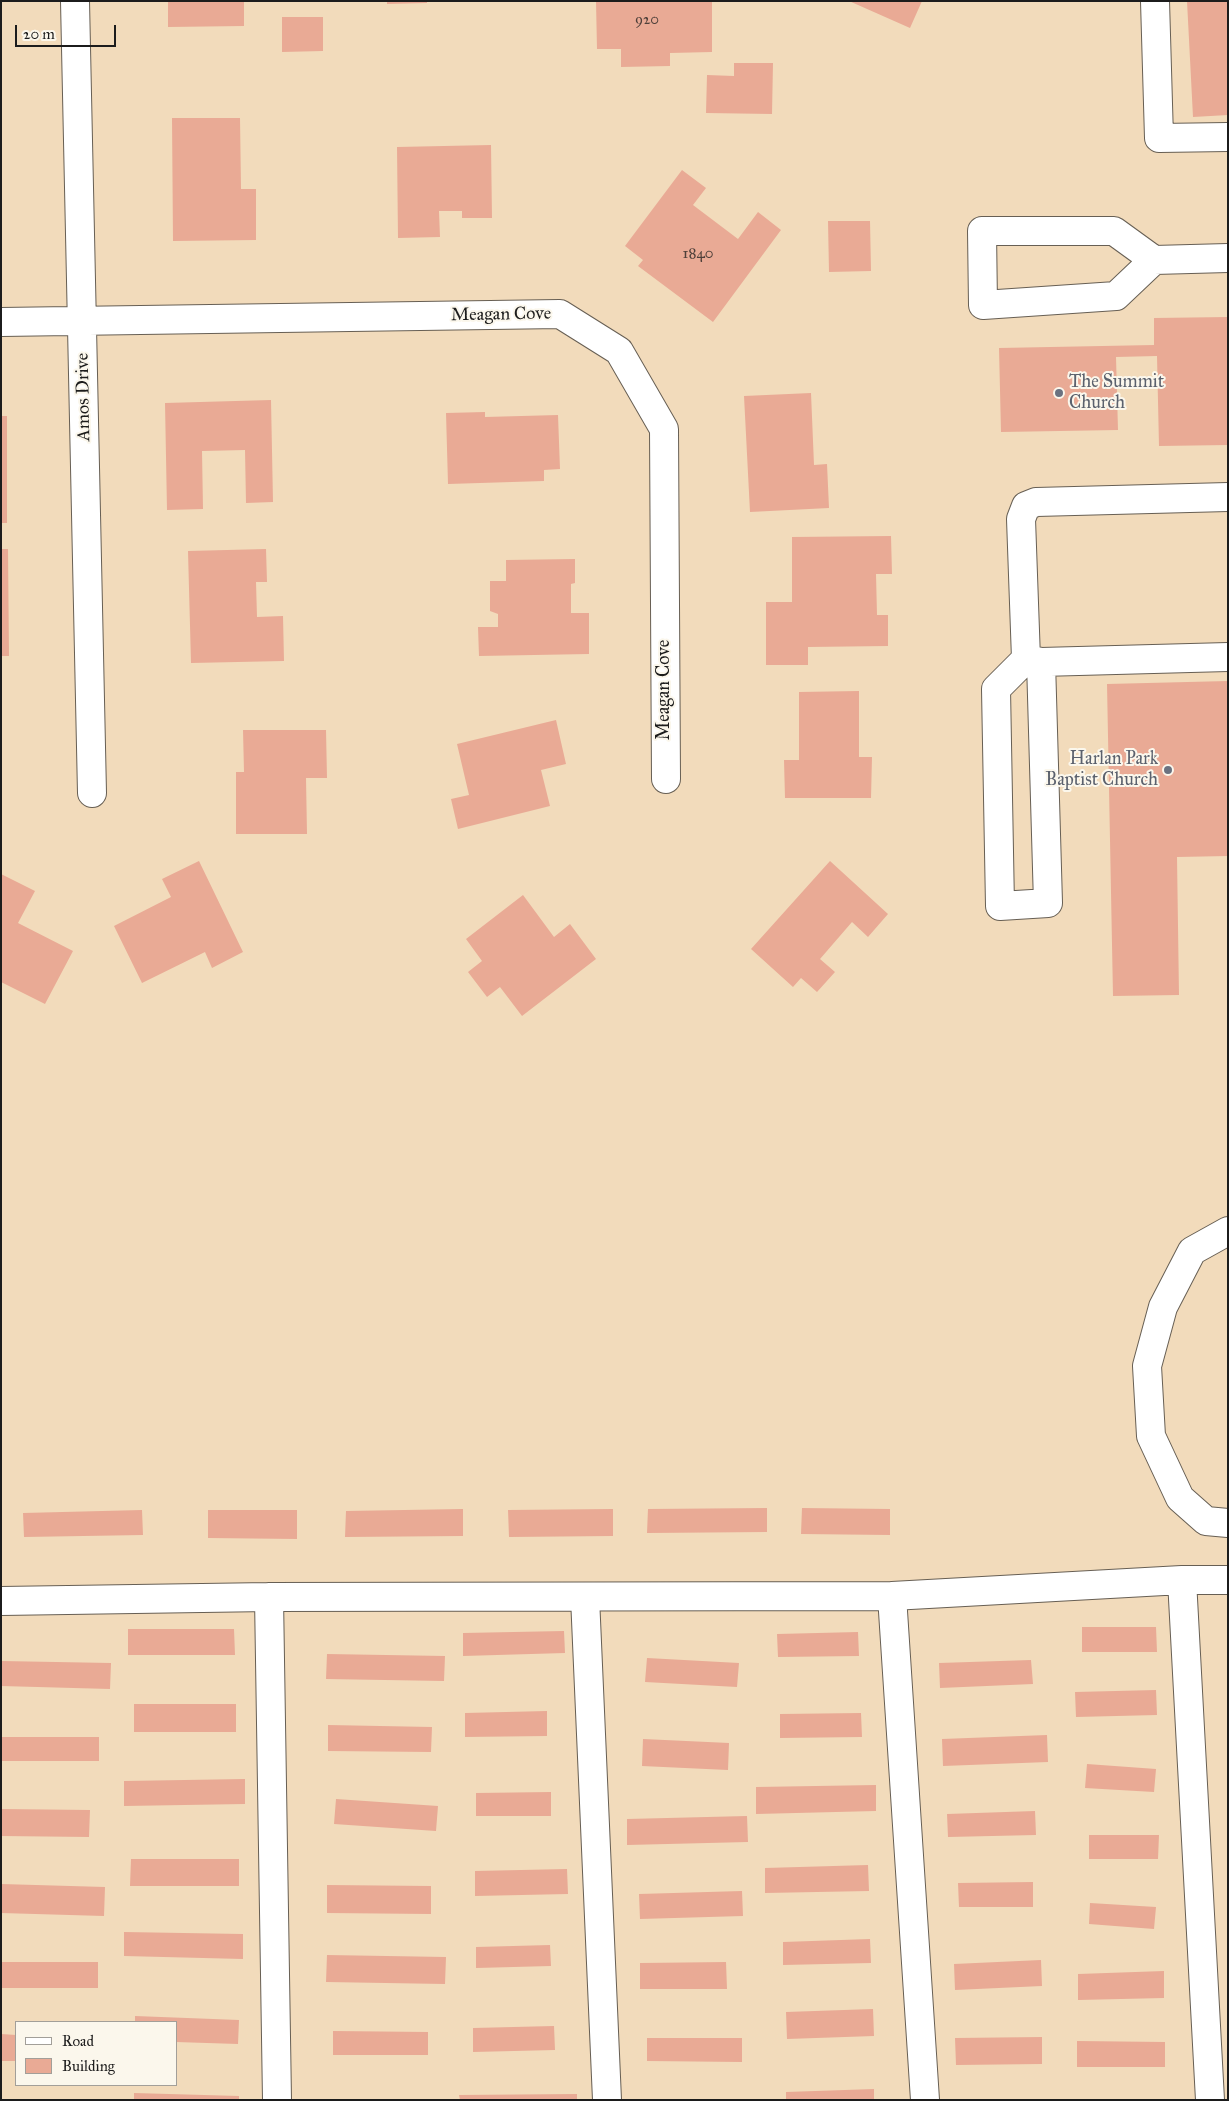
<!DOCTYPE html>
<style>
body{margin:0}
#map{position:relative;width:1229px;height:2101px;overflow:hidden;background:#f2dbbb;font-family:"IM FELL Great Primer",serif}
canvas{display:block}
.frame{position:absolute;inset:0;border:2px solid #1c1c1c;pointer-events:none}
.legend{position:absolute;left:15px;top:2021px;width:162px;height:65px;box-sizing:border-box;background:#fbf7ec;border:1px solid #a29f99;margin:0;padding:6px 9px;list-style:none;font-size:15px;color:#1c1c1c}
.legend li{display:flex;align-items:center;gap:10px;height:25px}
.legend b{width:25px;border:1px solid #a29f99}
.scale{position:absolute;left:15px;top:25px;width:101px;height:22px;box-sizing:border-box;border:2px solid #1c1c1c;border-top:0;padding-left:6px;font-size:15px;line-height:18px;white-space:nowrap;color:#1c1c1c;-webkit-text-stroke:4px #fbf7ec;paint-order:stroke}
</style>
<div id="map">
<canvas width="1229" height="2101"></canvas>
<div class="frame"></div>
<ul class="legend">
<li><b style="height:6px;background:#fff"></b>Road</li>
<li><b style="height:14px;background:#e9aa95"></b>Building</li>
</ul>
<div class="scale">20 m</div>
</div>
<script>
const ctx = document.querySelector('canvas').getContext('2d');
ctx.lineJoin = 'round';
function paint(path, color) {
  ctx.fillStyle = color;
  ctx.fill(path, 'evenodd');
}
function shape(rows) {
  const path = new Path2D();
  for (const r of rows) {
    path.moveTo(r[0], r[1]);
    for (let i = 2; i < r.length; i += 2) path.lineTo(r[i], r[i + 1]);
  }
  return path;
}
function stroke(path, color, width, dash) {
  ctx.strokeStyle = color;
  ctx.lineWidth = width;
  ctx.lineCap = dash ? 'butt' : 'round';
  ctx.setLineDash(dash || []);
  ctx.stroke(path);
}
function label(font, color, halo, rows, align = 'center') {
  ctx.font = font + ' "IM FELL Great Primer",serif';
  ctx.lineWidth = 4;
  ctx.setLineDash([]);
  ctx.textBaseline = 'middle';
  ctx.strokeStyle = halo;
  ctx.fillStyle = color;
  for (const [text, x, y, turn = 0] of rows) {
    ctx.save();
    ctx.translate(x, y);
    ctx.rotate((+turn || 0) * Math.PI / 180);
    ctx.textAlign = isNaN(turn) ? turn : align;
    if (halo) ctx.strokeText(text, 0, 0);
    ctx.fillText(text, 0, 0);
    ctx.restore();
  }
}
const building = shape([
 [168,1,244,1,244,26,168,27],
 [387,1,427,1,427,3,387,4],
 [596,1,712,1,712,52,670,53,670,66,621,67,621,49,597,49],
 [849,1,922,1,910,28],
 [1187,1,1228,1,1228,115,1193,117],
 [282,17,323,17,323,51,282,52],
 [734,63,773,63,772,114,706,113,707,75,734,76],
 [172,118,240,118,241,189,256,189,256,240,173,241],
 [491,145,492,218,462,218,462,211,439,211,440,237,398,238,397,147],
 [682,170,706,188,693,205,738,239,758,212,781,230,713,322,638,266,643,260,625,246],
 [828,221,870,221,871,271,829,272],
 [1228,317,1228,445,1159,446,1157,356,1116,357,1118,430,1001,432,999,348,1154,345,1154,318],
 [811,393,814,465,827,464,829,508,750,512,744,396],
 [271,400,273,502,246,503,245,450,202,451,203,509,167,510,165,403],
 [485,412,485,417,558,415,560,469,544,470,544,481,448,484,446,413],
 [1,416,7,416,7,523,1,523],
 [891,536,892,574,876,574,877,615,888,615,888,646,808,647,808,665,766,665,766,602,792,602,792,537],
 [1,549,8,549,9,656,1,656],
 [266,549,267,582,256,582,257,617,283,616,284,661,191,663,188,551],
 [575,559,575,583,571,584,571,613,589,613,589,654,479,656,478,627,498,627,498,614,490,611,490,581,506,581,506,560],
 [1228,681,1228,856,1177,857,1179,995,1113,996,1107,684],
 [859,691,859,757,872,757,871,798,785,798,784,760,799,760,799,692],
 [556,720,566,764,541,770,550,806,458,829,451,799,469,795,457,744],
 [243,730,326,730,327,778,306,778,307,834,236,834,236,772,244,772],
 [199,861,243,952,212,968,205,952,142,983,114,926,171,897,162,879],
 [830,861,888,914,868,937,852,922,820,959,835,972,817,992,801,978,793,987,751,949],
 [1,874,35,891,18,923,73,951,45,1004,1,982],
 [523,895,554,937,570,924,596,959,522,1016,500,987,487,997,468,972,482,961,466,939],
 [767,1508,767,1532,647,1533,648,1509],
 [802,1508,890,1509,890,1535,801,1534],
 [463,1509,463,1536,345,1537,346,1511],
 [613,1509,613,1536,509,1537,508,1510],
 [142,1510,143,1535,24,1537,23,1513],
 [208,1510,297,1510,297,1539,208,1538],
 [1082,1627,1156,1627,1157,1652,1082,1652],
 [128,1629,234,1629,235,1655,128,1655],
 [564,1631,565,1653,463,1656,463,1633],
 [858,1632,859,1656,778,1657,777,1634],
 [327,1654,445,1656,444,1681,326,1679],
 [647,1658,739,1663,737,1687,645,1682],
 [1031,1660,1033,1684,940,1688,939,1663],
 [1,1661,111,1663,110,1689,1,1686],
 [1156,1690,1157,1715,1076,1717,1075,1692],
 [134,1704,236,1704,236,1732,134,1732],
 [547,1711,547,1736,465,1737,465,1713],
 [861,1713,862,1737,780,1738,780,1714],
 [328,1725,432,1727,431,1752,328,1751],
 [1047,1735,1048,1762,943,1766,942,1739],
 [1,1737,99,1737,99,1761,1,1761],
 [643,1739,729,1743,728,1770,642,1766],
 [1087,1764,1156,1769,1154,1792,1085,1788],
 [245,1779,245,1804,124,1806,124,1781],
 [876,1785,876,1811,756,1814,756,1787],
 [551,1792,551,1816,476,1816,476,1793],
 [336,1799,438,1806,436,1831,334,1824],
 [1,1809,90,1810,89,1837,1,1836],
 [1035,1811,1036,1835,948,1837,947,1814],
 [747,1816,748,1842,627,1845,627,1819],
 [1089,1835,1159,1835,1158,1859,1089,1859],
 [131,1859,239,1859,239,1886,130,1886],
 [868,1865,869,1891,765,1893,765,1868],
 [567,1869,568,1894,475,1896,475,1871],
 [1033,1882,1033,1907,959,1907,958,1883],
 [1,1884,105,1887,104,1916,1,1913],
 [327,1885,431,1886,431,1914,327,1913],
 [742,1891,743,1916,640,1919,639,1894],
 [1090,1903,1156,1907,1154,1929,1089,1924],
 [124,1932,243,1934,243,1959,124,1956],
 [870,1939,871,1963,783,1965,783,1942],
 [550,1945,551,1966,476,1968,476,1947],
 [327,1955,446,1957,445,1984,326,1982],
 [1041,1960,1042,1986,955,1990,954,1964],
 [1,1962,98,1962,98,1988,1,1988],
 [726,1962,727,1989,640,1989,640,1963],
 [1164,1971,1164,1998,1078,2000,1078,1974],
 [873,2009,874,2036,787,2039,786,2012],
 [135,2016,239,2020,238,2044,176,2042,176,2022,135,2022],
 [554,2026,555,2050,473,2052,473,2028],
 [333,2031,428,2032,428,2055,333,2055],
 [1,2034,16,2035,16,2061,1,2061],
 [1042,2037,1042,2064,956,2065,955,2038],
 [647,2038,742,2038,742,2062,647,2061],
 [1077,2041,1165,2042,1165,2067,1077,2067],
 [874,2089,874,2100,786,2100,786,2092],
 [134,2093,239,2096,239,2100,134,2100],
 [577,2094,577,2100,460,2100,459,2095]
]);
const minor = shape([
 [75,1,92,793],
 [1155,1,1159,138,1228,137],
 [1154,260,1116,296,983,305,982,231,1114,231,1154,260,1228,258],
 [1,322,560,314,619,351,664,429,666,779],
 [1228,497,1036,502,1026,506,1021,519,1026,659,1041,662,1228,657],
 [1026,659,996,689,1000,906,1048,903,1041,662],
 [1228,1231,1192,1251,1163,1307,1147,1366,1151,1436,1180,1498,1206,1521,1228,1523],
 [1182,1580,1210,2100],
 [892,1596,925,2100],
 [269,1597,277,2100],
 [585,1597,607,2100],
 [1,1601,269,1597,892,1596,1182,1580,1228,1580]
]);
const markers = [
 [1059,393,5,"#6b7280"],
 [1168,770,5,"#6b7280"]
];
const numberNames = [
 ["920",647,20],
 ["1840",698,254]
];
const streetNames = [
 ["Meagan Cove",501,315,-1],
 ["Amos Drive",84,397,-91],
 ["Meagan Cove",665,690,-90]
];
const worshipNames = [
 ["The Summit",1069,383],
 ["Church",1069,404],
 ["Harlan Park",1158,760,"right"],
 ["Baptist Church",1158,781,"right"]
];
paint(building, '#e9aa95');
stroke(minor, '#675f54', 30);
stroke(minor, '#fff', 28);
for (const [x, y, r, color] of markers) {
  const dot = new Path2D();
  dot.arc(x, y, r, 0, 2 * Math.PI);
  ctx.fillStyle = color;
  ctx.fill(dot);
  stroke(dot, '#fbf7ec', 2);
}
label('15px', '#4f403a', null, numberNames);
label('18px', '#1c1c1c', '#fbf7ec', streetNames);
label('18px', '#5b616d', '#fbf7ec', worshipNames, 'left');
</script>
